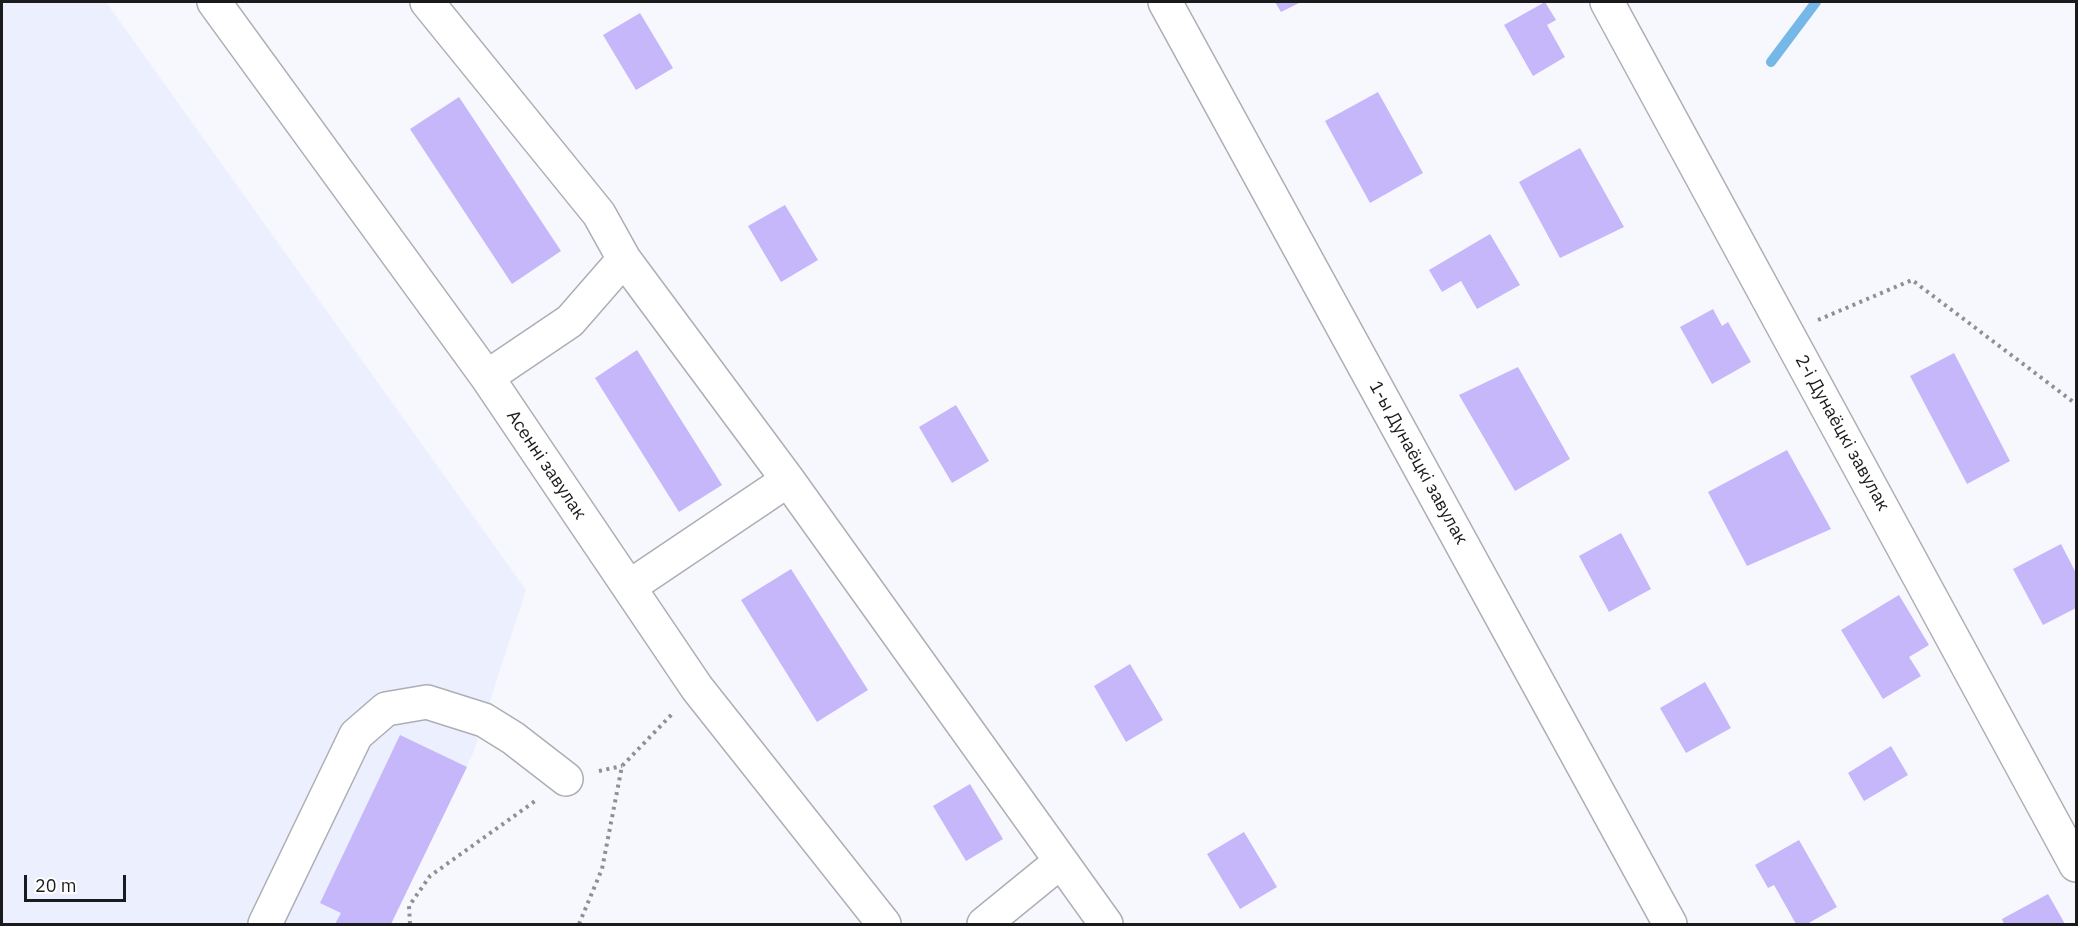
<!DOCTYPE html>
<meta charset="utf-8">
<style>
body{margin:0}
#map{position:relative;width:2078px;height:926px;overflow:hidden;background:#f7f8fe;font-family:"IBM Plex Sans",sans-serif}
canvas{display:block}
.frame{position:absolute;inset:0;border:3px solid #1a1b1d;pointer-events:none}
.scale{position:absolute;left:24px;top:875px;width:102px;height:27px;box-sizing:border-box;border:3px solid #1a1b1d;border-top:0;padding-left:8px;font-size:18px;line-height:21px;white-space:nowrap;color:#1a1b1d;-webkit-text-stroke:4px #fff;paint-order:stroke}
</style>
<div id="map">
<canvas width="2078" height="926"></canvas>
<div class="frame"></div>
<div class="scale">20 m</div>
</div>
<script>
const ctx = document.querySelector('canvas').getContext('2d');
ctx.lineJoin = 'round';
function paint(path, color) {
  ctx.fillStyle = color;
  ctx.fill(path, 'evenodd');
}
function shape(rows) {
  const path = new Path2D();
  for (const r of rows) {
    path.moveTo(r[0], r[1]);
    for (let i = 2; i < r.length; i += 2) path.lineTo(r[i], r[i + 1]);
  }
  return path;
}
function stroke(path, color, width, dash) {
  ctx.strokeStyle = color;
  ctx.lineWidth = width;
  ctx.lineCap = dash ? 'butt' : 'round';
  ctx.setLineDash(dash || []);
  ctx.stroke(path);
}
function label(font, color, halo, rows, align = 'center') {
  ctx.font = font + ' "IBM Plex Sans",sans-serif';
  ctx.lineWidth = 5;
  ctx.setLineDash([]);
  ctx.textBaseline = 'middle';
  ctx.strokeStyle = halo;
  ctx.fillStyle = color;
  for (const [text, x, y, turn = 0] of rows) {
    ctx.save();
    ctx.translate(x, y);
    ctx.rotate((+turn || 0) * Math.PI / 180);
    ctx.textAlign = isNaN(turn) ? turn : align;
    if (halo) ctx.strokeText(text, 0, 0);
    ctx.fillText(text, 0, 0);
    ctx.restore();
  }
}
const built = shape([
 [2,2,106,2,526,590,473,753,391,924,2,924]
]);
const stream = shape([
 [1771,62,1816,2]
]);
const building = shape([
 [1275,2,1301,2,1281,12],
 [1545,2,1556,20,1547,25,1565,57,1533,76,1504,25],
 [640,13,673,68,636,90,603,35],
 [1378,92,1423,173,1370,203,1325,121],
 [459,97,561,251,512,284,410,129],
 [1580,148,1624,227,1560,258,1519,182],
 [785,205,818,260,781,282,748,226],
 [1490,234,1520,285,1477,309,1461,281,1442,292,1429,270],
 [1713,309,1722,326,1728,322,1751,362,1712,384,1680,327],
 [637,350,722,485,679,512,595,378],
 [1954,353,2010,461,1967,484,1910,376],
 [1518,367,1570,459,1515,491,1459,395],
 [956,405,989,461,952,483,919,427],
 [1787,450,1831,529,1747,566,1708,492],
 [1621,533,1651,589,1609,612,1579,556],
 [2061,544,2076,573,2076,608,2043,625,2013,569],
 [791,569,868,690,817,722,741,600],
 [1899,595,1929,645,1909,657,1921,676,1883,699,1841,630],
 [1130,664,1163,720,1126,742,1094,686],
 [1705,682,1731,728,1686,753,1660,708],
 [400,735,467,767,391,924,335,924,341,913,320,903],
 [1891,746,1908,775,1864,801,1848,773],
 [970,784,1003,839,966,861,933,806],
 [1244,832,1277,887,1240,909,1207,854],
 [1799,840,1837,907,1807,924,1796,924,1774,885,1768,888,1755,865],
 [2048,894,2065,924,2004,924,2002,919]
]);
const path = shape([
 [1818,320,1912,280,2076,404],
 [599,771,622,766],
 [410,924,409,906,430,876,538,799],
 [579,924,602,869,622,766,674,712]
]);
const minor = shape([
 [214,2,487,377,697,688,884,924],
 [427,2,599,214,624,259,788,480,1106,924],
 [1165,2,1670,924],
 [1607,2,2076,865],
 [487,377,570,321,624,259],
 [629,587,788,480],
 [265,924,356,735,386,709,427,702,484,720,513,738,566,779],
 [984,924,1060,862]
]);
const streetNames = [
 ["2-і Дунаёцкі завулак",1842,433,61],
 ["1-ы Дунаёцкі завулак",1418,463,61],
 ["Асенні завулак",546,465,56]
];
paint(built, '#eceffd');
stroke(stream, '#75b7e6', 10);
paint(building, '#c6b6fa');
stroke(minor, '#adaeb5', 36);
stroke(path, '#8f9094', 4, [3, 4.5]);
stroke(minor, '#fff', 33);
label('18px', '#1a1b1d', '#fff', streetNames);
</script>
